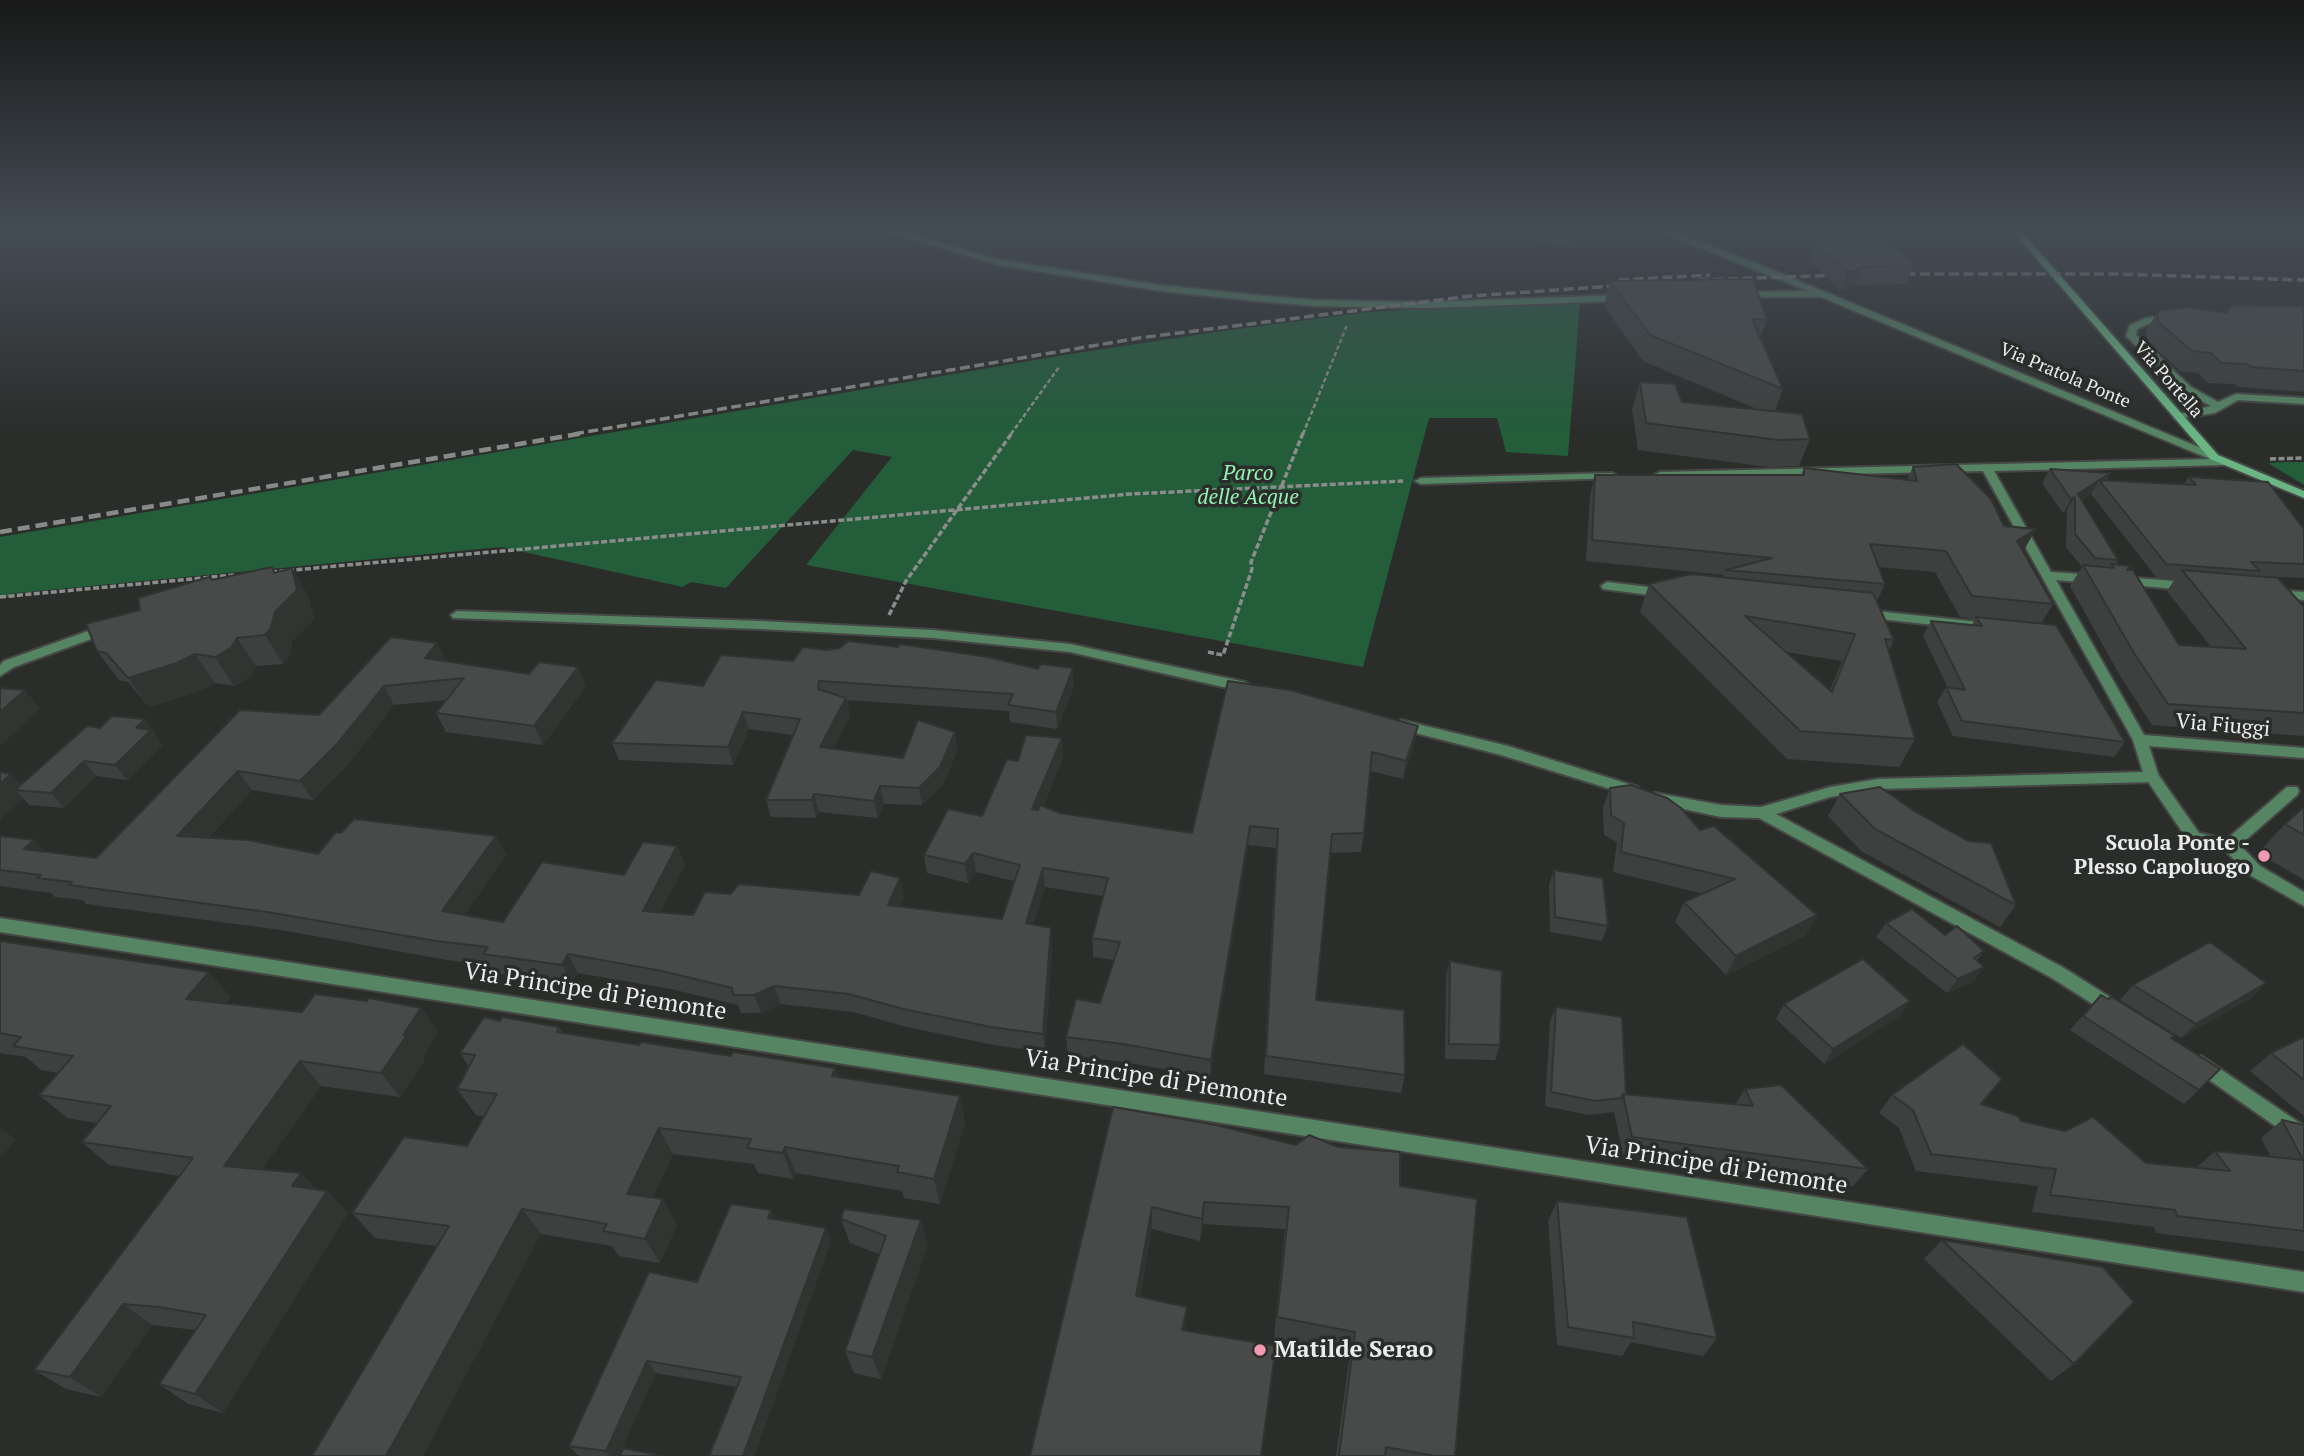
<!DOCTYPE html>
<style>
body{margin:0}
canvas{display:block;background:#2b2d2b}
</style>
<canvas width="2304" height="1456"></canvas>
<script>
const ctx = document.querySelector('canvas').getContext('2d');
ctx.lineJoin = 'round';
function paint(path, color) {
  ctx.fillStyle = color;
  ctx.fill(path, 'evenodd');
}
function shape(rows) {
  const path = new Path2D();
  for (const r of rows) {
    path.moveTo(r[0], r[1]);
    for (let i = 2; i < r.length; i += 2) path.lineTo(r[i], r[i + 1]);
  }
  return path;
}
function stroke(path, color, width, dash) {
  ctx.strokeStyle = color;
  ctx.lineWidth = width;
  ctx.lineCap = dash ? 'butt' : 'round';
  ctx.setLineDash(dash || []);
  ctx.stroke(path);
}
function label(font, color, halo, rows, align = 'center') {
  ctx.font = font + ' "PT Serif",serif';
  ctx.lineWidth = 7;
  ctx.setLineDash([]);
  ctx.textBaseline = 'middle';
  ctx.strokeStyle = halo;
  ctx.fillStyle = color;
  for (const [text, x, y, turn = 0] of rows) {
    ctx.save();
    ctx.translate(x, y);
    ctx.rotate((+turn || 0) * Math.PI / 180);
    ctx.textAlign = isNaN(turn) ? turn : align;
    if (halo) ctx.strokeText(text, 0, 0);
    ctx.fillText(text, 0, 0);
    ctx.restore();
  }
}
const green = shape([
 [1580,302,1568,456,1506,452,1497,418,1429,418,1363,667,806,565,892,457,853,450,726,588,691,582,683,587,501,547,7,594,20,595,0,598,0,537,1071,354,1223,331,1368,312],
 [2304,462,2304,485,2268,463,2286,462]
]);
const pathFar1 = shape([
 [1011,434,1059,367],
 [1303,434,1347,325]
]);
const path = shape([
 [2270,459,2304,458],
 [271,572,1130,494,1403,481],
 [0,597,234,575],
 [889,615,906,581,1012,433],
 [1208,652,1223,655,1252,569,1251,562,1303,433]
]);
const service = shape([
 [2169,315,2172,316,2172,320,2151,323,2137,329,2136,335,2191,387,2218,402,2236,394,2304,398,2304,404,2238,400,2215,413,2175,419,2175,415,2211,406,2183,391,2126,336,2130,325,2146,318,2169,315],
 [2152,772,2157,773,2199,833,2227,839,2287,787,2297,787,2299,791,2297,795,2240,845,2260,866,2304,892,2304,906,2248,874,2225,850,2189,842,2145,777,2147,773,2152,772]
]);
const minor = shape([
 [879,229,891,229,1000,260,1160,285,1256,295,1315,300,1426,302,1623,295,1628,298,1623,301,1426,308,1315,306,1256,301,1160,291,999,265,879,229],
 [1653,229,1664,229,1736,255,2218,455,2218,459,2229,460,2230,462,2225,465,1994,471,2051,572,2093,575,2099,579,2093,583,2056,580,2144,735,2304,748,2304,758,2149,746,2159,777,2157,781,2152,782,1878,789,1830,797,1776,814,2064,968,2119,1003,2122,1008,2119,1013,2113,1015,2107,1013,2052,978,1759,818,1721,817,1656,803,1651,802,1649,798,1651,794,1656,793,1721,805,1761,807,1830,787,1878,779,2143,772,2133,740,1983,471,1660,478,1654,475,1660,472,2210,459,1821,297,1738,297,1738,293,1741,292,1808,291,1653,229],
 [1612,473,1618,476,1616,478,1421,484,1415,481,1421,478,1612,473],
 [2124,577,2187,582,2193,586,2187,590,2120,584,2118,581,2120,578,2124,577],
 [1607,582,1665,589,1671,593,1665,597,1603,589,1601,586,1607,582],
 [2274,590,2304,592,2304,600,2270,597,2268,594,2274,590],
 [1866,610,1988,623,1994,627,1988,631,1862,617,1860,614,1866,610],
 [457,611,760,621,933,630,1070,644,1245,682,1252,687,1245,692,1070,652,933,638,760,629,453,618,451,615,457,611],
 [108,624,113,625,114,628,113,631,14,667,0,676,0,665,4,661,108,624],
 [1401,720,1508,746,1638,787,1640,791,1638,795,1633,796,1501,755,1396,728,1394,725,1396,722,1401,720],
 [0,918,2304,1272,2304,1292,0,932,0,918],
 [2201,1056,2304,1126,2304,1146,2195,1070,2192,1064,2195,1058,2201,1056]
]);
const secondary = shape([
 [2011,229,2019,229,2218,455,2304,491,2304,498,2210,459,2011,229]
]);
const railFar1 = shape([
 [1891,274,2118,274,2304,280],
 [1619,280,1710,275],
 [1699,280,1842,275],
 [574,434,1139,338,1471,296,1629,285]
]);
const rail = shape([
 [0,532,584,433]
]);
const wall = shape([
 [1537,229,1581,229,1581,237,1578,247,1537,244],
 [1815,242,1914,265,1906,284,1855,285,1841,291,1808,260],
 [1610,281,1767,320,1760,338,1783,389,1775,411,1810,439,1799,466,1768,467,1638,450,1632,409,1640,382,1682,402,1757,409,1643,361,1604,306],
 [2304,306,2304,392,2238,387,2233,384,2208,383,2198,373,2180,371,2147,341,2146,331,2158,311,2225,313],
 [1913,467,2004,526,2036,529,2022,551,2053,604,2041,624,2125,742,2114,757,1953,736,1937,702,1946,687,1948,688,1923,636,1931,621,1972,625,1975,619,1960,617,1935,572,1878,567,1885,584,1877,601,1894,640,1889,651,1915,739,1899,767,1787,759,1640,612,1649,584,1723,577,1724,575,1586,561,1590,496,1595,475,1801,475,1804,468,1907,480],
 [1786,652,1842,661,1830,690],
 [2050,469,2110,473,2106,480,2184,484,2189,477,2304,529,2304,578,2256,576,2304,607,2304,736,2152,725,2119,674,2070,586,2082,567,2066,547,2067,510,2063,513,2042,483],
 [2091,494,2157,578,2175,579,2167,591,2211,647,2179,645,2128,570,2131,566,2116,565,2118,560,2082,500],
 [272,567,275,572,292,568,308,596,314,619,292,641,289,657,283,664,256,666,250,677,234,686,215,683,197,692,149,707,128,682,119,680,97,651,140,610,212,580],
 [437,643,446,662,529,674,578,667,586,686,543,745,446,732,436,713,447,700,394,705,350,762,313,800,252,790,208,838,318,854,506,855,464,915,503,922,624,875,677,846,685,865,660,912,693,915,731,894,859,895,904,897,900,907,1002,919,1014,881,976,872,968,883,927,873,924,855,982,816,1018,761,1062,738,1063,757,1043,807,1060,813,1192,833,1228,681,1414,745,1403,779,1370,771,1364,833,1361,852,1330,853,1316,1000,1405,1075,1401,1093,1264,1074,1276,848,1248,845,1210,1077,1123,1062,1068,1055,1066,1037,1100,1003,1114,960,1093,957,1092,938,1103,896,1045,887,1033,925,1052,947,1045,1052,994,1045,907,1027,854,1012,781,1004,761,1013,741,1013,738,1005,671,989,578,973,572,983,494,973,489,965,447,960,281,930,86,904,83,900,55,897,51,893,0,886,0,836,44,852,96,858,319,715],
 [721,655,1074,686,1057,729,1010,722,1009,711,847,700,850,716,833,749,903,758,958,749,943,784,922,805,884,804,878,818,819,812,816,818,771,817,766,800,793,735,749,729,733,765,619,760,612,743,703,686],
 [100,728,156,734,155,735,162,745,127,780,96,776,64,808,29,805,23,798,0,820,0,772,11,774,21,785],
 [1610,788,1700,830,1817,915,1806,935,1726,975,1675,922,1684,902,1704,894,1613,872,1617,842,1604,835,1603,808],
 [1840,794,2016,905,2000,927,1861,851,1828,816],
 [2304,807,2304,880,2258,853,2285,824],
 [1554,870,1608,926,1602,941,1550,932,1549,884],
 [1886,923,1945,935,1984,951,1977,960,1973,982,1947,993,1876,937],
 [0,941,231,997,225,1004,302,1012,421,1008,438,1032,423,1057,425,1060,400,1097,321,1086,262,1169,317,1189,327,1191,348,1213,223,1413,188,1404,159,1384,196,1330,152,1325,101,1397,66,1389,34,1370,180,1176,109,1165,82,1142,97,1123,67,1118,39,1095,58,1073,41,1070,26,1057,0,1053],
 [1450,961,1500,1045,1495,1060,1445,1059,1446,976],
 [2266,983,2251,998,2181,1038,2120,1000,2133,985],
 [2101,995,2175,1036,2172,1039,2199,1090,2184,1104,2070,1030],
 [1784,1004,1900,1016,1824,1064,1776,1019],
 [1556,1007,1626,1094,1735,1105,1745,1089,1868,1169,1853,1186,1623,1155,1614,1112,1588,1115,1545,1106,1550,1021],
 [500,1021,559,1027,563,1033,639,1045,835,1068,838,1076,965,1122,940,1204,904,1198,902,1191,796,1173,793,1179,758,1173,754,1164,673,1154,652,1198,677,1224,660,1263,619,1256,612,1246,541,1234,437,1246,375,1238,352,1213,467,1146,484,1116,476,1115,457,1089,469,1067,460,1053],
 [2304,1037,2304,1116,2250,1071,2271,1053],
 [1892,1095,1981,1104,2021,1121,2146,1163,2196,1168,2215,1151,2271,1157,2261,1138,2282,1120,2304,1125,2304,1251,2156,1233,2154,1227,2032,1212,2038,1186,1916,1171,1899,1128,1879,1113],
 [1113,1107,1400,1186,1455,1456,1336,1456,1350,1353,1274,1338,1285,1229,1203,1224,1200,1241,1152,1229,1030,1456],
 [1557,1201,1717,1338,1703,1356,1631,1342,1622,1356,1557,1345,1548,1221],
 [775,1219,831,1241,754,1456,709,1456,737,1387,656,1373,618,1456,579,1456,569,1446,697,1282],
 [841,1219,928,1244,881,1379,854,1373,845,1351,879,1254,850,1243],
 [1942,1240,2074,1364,2051,1381,1924,1259]
]);
const shadedWall = shape([
 [1862,267,1855,285,1841,291,1848,272],
 [2099,480,2091,494,2075,505,2078,494],
 [2075,497,2067,510,2063,513,2071,499],
 [2036,529,2024,550,2005,562,2017,541],
 [272,567,288,596,292,568,308,596,314,619,292,641,289,657,283,664,265,635,274,573],
 [237,638,256,666,250,677,234,686,215,657],
 [437,643,447,662,425,658],
 [195,654,215,683,197,692,149,707,128,678],
 [578,667,586,686,543,745,534,726],
 [1073,668,1074,686,1057,729,1056,712],
 [384,686,394,705,350,762,313,800,300,781],
 [25,690,40,709,0,746,0,712],
 [846,698,850,716,825,764,820,747],
 [743,712,749,729,733,765,728,747],
 [145,719,156,734,155,735,162,745,127,780,115,765,136,728],
 [1418,726,1414,745,1403,779,1406,761],
 [955,732,958,749,943,784,922,805,919,788],
 [1062,738,1063,757,1034,828,1032,809],
 [84,761,96,776,64,808,51,793],
 [238,771,252,790,192,855,177,836],
 [11,774,27,791,15,790,23,798,0,820,0,784],
 [880,786,884,804,878,818,874,801],
 [814,794,819,812,816,818,812,800],
 [1250,826,1248,845,1210,1077,1211,1060],
 [496,836,506,855,453,930,442,911],
 [34,840,51,859,24,849],
 [677,846,685,865,651,929,643,911],
 [973,853,976,872,968,883,965,864],
 [1043,868,1045,887,1028,942,1026,923],
 [900,878,904,897,893,924,888,905],
 [1817,915,1806,935,1726,975,1736,956],
 [1051,928,1052,947,1045,1052,1043,1034],
 [568,954,578,973,572,983,562,965],
 [1984,967,1973,982,1947,993,1958,979],
 [209,972,231,997,209,1024,186,999],
 [2266,983,2251,998,2181,1038,2196,1024],
 [774,986,781,1004,761,1013,754,995],
 [1910,1001,1900,1016,1824,1064,1833,1049],
 [421,1008,438,1032,423,1057,425,1060,400,1097,381,1073],
 [300,1061,321,1086,248,1189,224,1166],
 [835,1068,843,1094,832,1076],
 [960,1096,965,1122,940,1204,934,1179],
 [0,1127,16,1140,0,1158],
 [659,1128,673,1154,643,1219,627,1194],
 [785,1147,796,1173,793,1179,783,1153],
 [301,1173,323,1196,327,1191,348,1213,223,1413,195,1394,292,1186],
 [663,1199,677,1224,660,1263,645,1239],
 [1204,1202,1203,1224,1200,1241,1202,1219],
 [1152,1207,1152,1229,1137,1318,1136,1296],
 [522,1209,541,1234,423,1456,386,1456],
 [771,1210,777,1223,768,1218],
 [921,1220,928,1244,881,1379,872,1357],
 [826,1228,831,1241,754,1456,743,1456],
 [123,1304,152,1325,101,1397,70,1377],
 [1187,1307,1186,1328,1182,1351,1182,1330],
 [647,1361,656,1373,618,1456,610,1456,606,1451]
]);
const building = shape([
 [1539,229,1581,229,1581,237,1539,233,1539,229],
 [1886,240,1914,265,1862,267,1848,272,1815,242,1886,240],
 [1753,279,1767,320,1752,319,1783,389,1650,335,1610,281,1753,279],
 [2232,305,2304,306,2304,371,2251,367,2246,364,2221,363,2211,353,2192,351,2158,322,2158,311,2188,307,2225,313,2232,305],
 [1640,382,1675,384,1682,402,1802,414,1810,439,1778,440,1646,423,1640,382],
 [1956,464,1991,499,2004,526,2036,529,2017,541,2053,604,1972,596,1946,551,1870,544,1885,584,1726,570,1772,558,1592,540,1595,475,1804,475,1804,468,1917,481,1913,467,1956,464],
 [2050,469,2110,473,2100,480,2196,485,2189,477,2268,482,2304,529,2304,564,2251,562,2260,571,2166,564,2099,480,2078,494,2118,560,2095,558,2075,534,2075,497,2071,499,2050,469],
 [2111,564,2131,566,2127,570,2133,570,2179,645,2246,649,2182,570,2278,578,2304,607,2304,713,2168,704,2134,653,2083,565,2114,568,2111,564],
 [272,567,274,573,292,568,297,590,275,612,271,628,265,635,237,638,231,648,215,657,195,654,177,663,128,678,106,653,97,651,86,624,140,610,138,598,209,577,212,580,272,567],
 [1691,574,1873,593,1894,640,1885,639,1915,739,1800,731,1649,584,1691,574],
 [1745,616,1855,634,1832,692,1745,616],
 [1976,617,2056,625,2125,742,1962,721,1946,687,1965,690,1931,621,1982,626,1976,617],
 [391,637,437,643,425,658,529,674,539,662,578,667,534,726,436,713,464,678,384,686,338,743,300,781,238,771,177,836,248,840,318,854,336,832,341,833,354,819,496,836,442,911,503,922,542,862,624,875,643,842,677,846,643,911,693,915,705,892,731,894,739,884,859,895,871,871,900,878,888,905,1002,919,1020,865,973,853,965,864,924,855,948,809,982,816,1007,759,1018,761,1026,735,1062,738,1032,809,1038,810,1040,805,1060,813,1192,833,1228,681,1290,690,1418,726,1406,761,1372,752,1364,833,1332,834,1316,1000,1404,1010,1405,1075,1266,1056,1278,829,1250,826,1211,1060,1123,1044,1066,1037,1076,999,1100,1003,1120,942,1092,938,1108,878,1043,868,1026,923,1051,928,1043,1034,991,1027,903,1009,849,994,774,986,754,995,733,995,732,988,662,971,568,954,562,965,483,954,488,947,436,941,267,912,69,885,72,882,37,878,41,875,0,870,0,836,34,840,24,849,96,858,240,710,319,715,391,637],
 [848,641,898,647,900,644,988,657,1038,669,1041,664,1073,668,1056,712,1008,705,1013,694,819,681,818,689,846,698,820,747,903,758,918,720,955,732,940,767,919,788,880,786,874,801,814,794,812,800,766,800,800,719,743,712,728,747,612,743,656,680,703,686,721,655,793,661,803,647,826,650,840,648,848,641],
 [0,688,25,690,0,712,0,688],
 [112,716,145,719,136,728,151,730,115,765,84,761,51,793,15,790,87,726,100,728,112,716],
 [0,772,11,774,0,784,0,772],
 [1631,785,1667,798,1681,808,1700,830,1714,826,1817,915,1736,956,1684,902,1735,879,1621,852,1624,823,1611,815,1610,788,1631,785],
 [1880,787,1914,811,1968,841,1991,843,2016,905,1875,829,1840,794,1880,787],
 [2304,807,2304,835,2285,824,2304,807],
 [1554,870,1603,878,1608,926,1555,917,1554,870],
 [1912,909,1945,935,1957,926,1984,951,1974,958,1984,967,1958,979,1886,923,1912,909],
 [0,941,209,972,186,999,302,1012,315,994,367,1001,369,998,421,1008,403,1035,407,1035,381,1073,300,1061,224,1166,301,1173,292,1186,327,1191,195,1394,159,1384,206,1315,159,1307,123,1304,70,1377,34,1370,193,1158,82,1142,111,1106,39,1095,73,1056,13,1046,21,1037,0,1033,0,941],
 [2210,942,2266,983,2196,1024,2133,985,2210,942],
 [1863,959,1910,1001,1833,1049,1784,1004,1863,959],
 [1450,961,1502,971,1500,1045,1449,1044,1450,961],
 [2101,995,2108,999,2112,997,2175,1036,2171,1038,2220,1069,2199,1090,2083,1016,2101,995],
 [1556,1007,1622,1017,1626,1094,1623,1094,1621,1098,1595,1101,1551,1092,1556,1007],
 [484,1017,500,1021,502,1017,559,1027,557,1032,639,1045,641,1042,731,1056,733,1052,835,1068,832,1076,960,1096,934,1179,897,1172,899,1166,785,1147,783,1153,747,1148,751,1139,659,1128,627,1194,663,1199,645,1239,603,1231,607,1224,522,1209,386,1456,312,1456,449,1226,352,1213,404,1137,467,1146,497,1094,457,1089,475,1055,460,1053,484,1017],
 [2304,1037,2304,1080,2271,1053,2304,1037],
 [1963,1044,2002,1079,1981,1104,2018,1116,2021,1121,2065,1131,2093,1117,2146,1163,2230,1171,2215,1151,2303,1160,2282,1120,2304,1125,2304,1231,2177,1216,2175,1210,2050,1195,2056,1169,1931,1154,1913,1110,1892,1095,1963,1044],
 [1781,1085,1868,1169,1632,1137,1623,1094,1753,1106,1745,1089,1781,1085],
 [1113,1107,1216,1125,1296,1145,1309,1135,1338,1147,1400,1152,1400,1186,1477,1199,1455,1456,1435,1456,1386,1447,1385,1456,1339,1456,1355,1332,1277,1317,1289,1207,1204,1202,1202,1219,1152,1207,1136,1296,1187,1307,1182,1330,1276,1346,1261,1456,1030,1456,1113,1107],
 [1557,1201,1687,1217,1717,1338,1633,1322,1634,1338,1568,1327,1557,1201],
 [731,1204,771,1210,768,1218,826,1228,743,1456,709,1456,741,1377,647,1361,606,1451,569,1446,649,1272,697,1282,731,1204],
 [844,1209,921,1220,872,1357,845,1351,886,1236,841,1219,844,1209],
 [1942,1240,2103,1267,2134,1302,2074,1364,1942,1240],
 [623,1448,663,1456,620,1456,623,1448]
]);
const markers = [
 [2264,856,7,"#f29ab0"],
 [1260,1350,7,"#f29ab0"]
];
const farStreetnames = [
 ["Via Pratola Ponte",2065,376,23],
 ["Via Portella",2168,380,49]
];
const parkNames = [
 ["Parco",1248,474],
 ["delle Acque",1248,498]
];
const streetNames = [
 ["Via Fiuggi",2223,726,5]
];
const poiNames = [
 ["Scuola Ponte -",2250,844],
 ["Plesso Capoluogo",2250,868]
];
const nearStreetnames = [
 ["Via Principe di Piemonte",595,992,9],
 ["Via Principe di Piemonte",1156,1079,9],
 ["Via Principe di Piemonte",1716,1166,9]
];
const nearPoinames = [
 ["Matilde Serao",1274,1350]
];
paint(green, '#235d3a');
stroke(service, '#464846', 4);
stroke(minor, '#464846', 4);
stroke(secondary, '#464846', 4);
stroke(pathFar1, '#8b8d8c', 2.5, [4.5, 2.5]);
stroke(path, '#8b8d8c', 3.5, [6, 2.5]);
paint(service, '#568564');
paint(minor, '#568564');
paint(secondary, '#69b683');
stroke(railFar1, '#888a89', 3.5, [10, 4.5]);
stroke(rail, '#888a89', 4.5, [12, 6]);
paint(wall, '#3d403e');
paint(shadedWall, '#323432');
paint(building, '#474a48');
stroke(building, '#323432', 2);
const sky = ctx.createLinearGradient(0, 0, 0, 432);
sky.addColorStop(0, '#181918');
sky.addColorStop(0.53, '#444c55');
sky.addColorStop(1, '#444c5500');
ctx.fillStyle = sky;
ctx.fillRect(0, 0, 2304, 432);
for (const [x, y, r, color] of markers) {
  const dot = new Path2D();
  dot.arc(x, y, r, 0, 2 * Math.PI);
  ctx.fillStyle = color;
  ctx.fill(dot);
  stroke(dot, '#2b2d2b', 2.5);
}
label('18px', '#ebedec', '#2b2d2b', farStreetnames);
label('italic 21px', '#92f3b2', '#2b2d2b', parkNames);
label('21px', '#ebedec', '#2b2d2b', streetNames);
label('bold 21px', '#ebedec', '#2b2d2b', poiNames, 'right');
label('24px', '#ebedec', '#2b2d2b', nearStreetnames);
label('bold 24px', '#ebedec', '#2b2d2b', nearPoinames, 'left');
</script>
